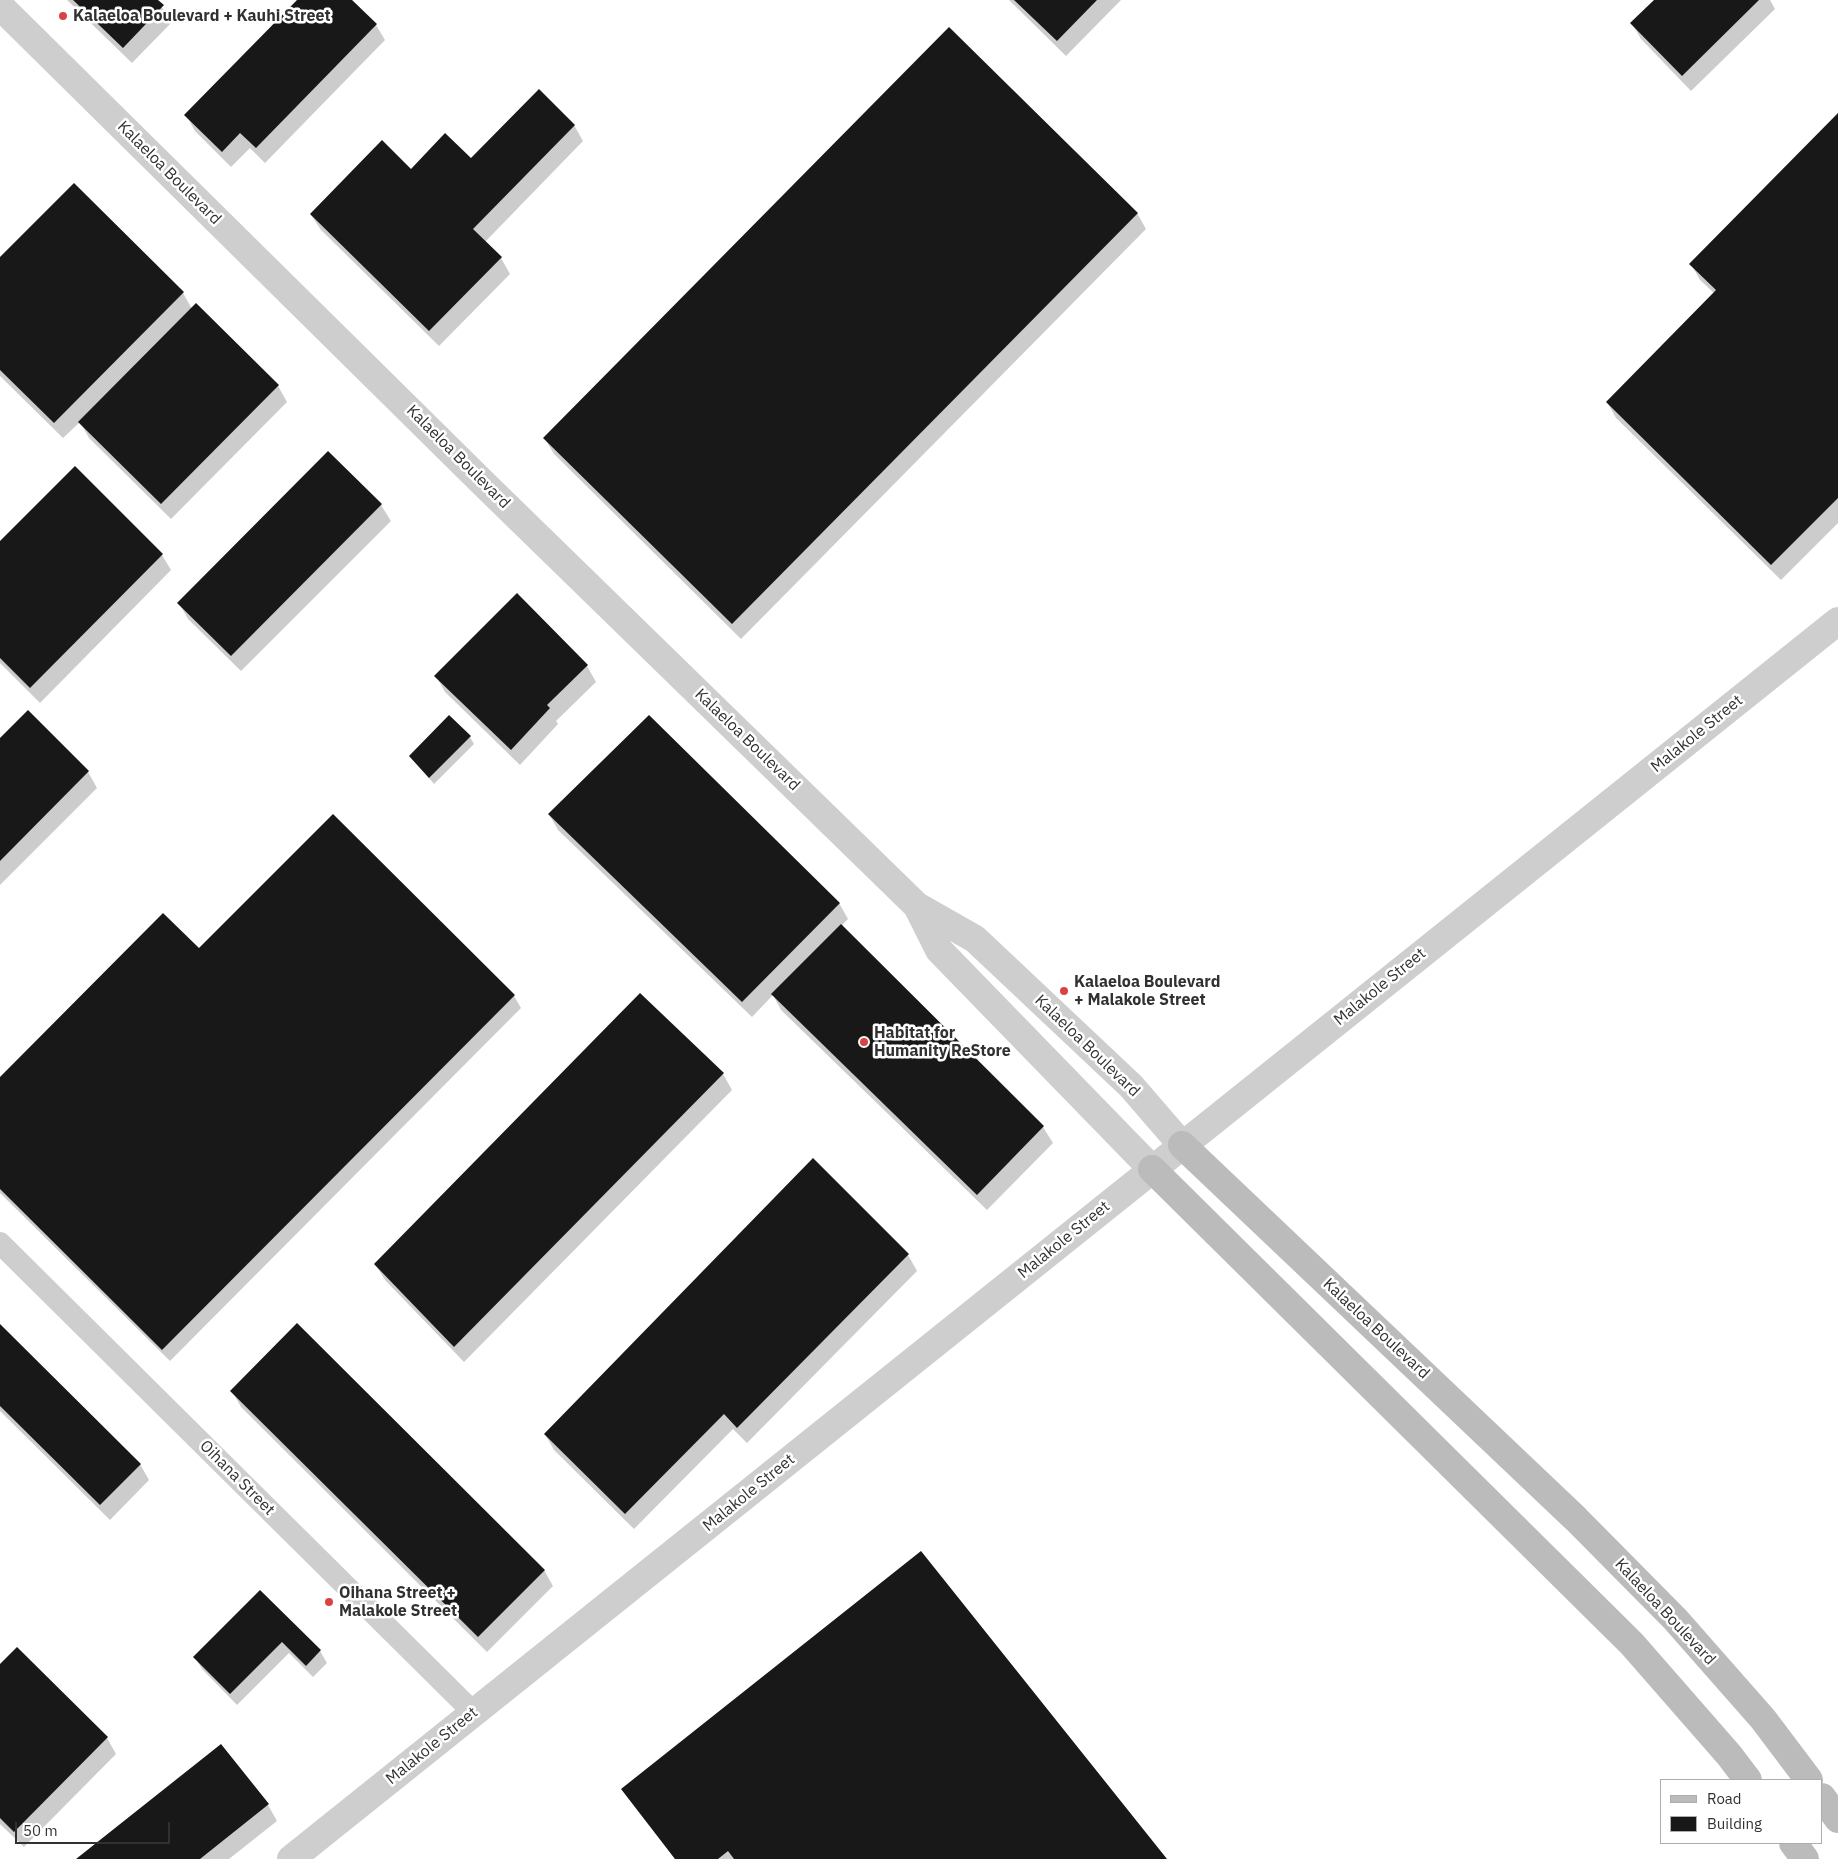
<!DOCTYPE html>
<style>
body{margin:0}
#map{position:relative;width:1838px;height:1859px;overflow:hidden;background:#fff;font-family:"IBM Plex Sans",sans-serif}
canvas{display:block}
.legend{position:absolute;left:1660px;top:1779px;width:162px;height:65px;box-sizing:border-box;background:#fff;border:1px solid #adadad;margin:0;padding:6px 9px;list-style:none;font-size:15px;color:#313131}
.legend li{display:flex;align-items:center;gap:10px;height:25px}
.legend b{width:25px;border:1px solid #adadad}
.scale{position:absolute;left:15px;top:1822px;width:155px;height:22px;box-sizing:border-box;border:2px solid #313131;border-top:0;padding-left:6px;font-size:15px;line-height:18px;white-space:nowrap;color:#313131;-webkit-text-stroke:4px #fff;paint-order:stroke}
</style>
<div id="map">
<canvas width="1838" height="1859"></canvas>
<ul class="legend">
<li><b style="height:6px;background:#bbb"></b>Road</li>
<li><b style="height:14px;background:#181818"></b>Building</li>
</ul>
<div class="scale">50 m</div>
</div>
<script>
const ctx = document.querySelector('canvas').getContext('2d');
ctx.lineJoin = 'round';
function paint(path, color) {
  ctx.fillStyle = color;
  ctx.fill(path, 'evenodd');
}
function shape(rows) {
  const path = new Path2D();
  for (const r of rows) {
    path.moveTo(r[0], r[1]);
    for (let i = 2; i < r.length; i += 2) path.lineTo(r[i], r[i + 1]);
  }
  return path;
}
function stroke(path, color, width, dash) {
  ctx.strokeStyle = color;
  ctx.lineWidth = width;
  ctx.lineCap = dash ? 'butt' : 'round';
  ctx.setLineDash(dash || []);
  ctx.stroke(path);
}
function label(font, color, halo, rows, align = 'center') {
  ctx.font = font + ' "IBM Plex Sans",sans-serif';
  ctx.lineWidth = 5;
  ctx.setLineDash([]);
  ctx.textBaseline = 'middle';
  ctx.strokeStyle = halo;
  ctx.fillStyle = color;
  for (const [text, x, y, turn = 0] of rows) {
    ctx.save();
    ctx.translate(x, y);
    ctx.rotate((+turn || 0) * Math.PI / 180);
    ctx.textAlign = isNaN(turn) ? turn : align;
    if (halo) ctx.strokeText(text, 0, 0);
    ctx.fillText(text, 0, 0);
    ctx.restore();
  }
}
const shadow = shape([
 [67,0,157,0,172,22,132,63],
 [298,0,350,0,376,25,385,40,265,163,250,148,231,167,195,131,186,115],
 [1009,0,1121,0,1066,56],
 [1656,0,1770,0,1775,9,1691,91,1641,39,1632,24],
 [1838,115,1838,523,1781,580,1616,418,1607,402,1715,294,1700,280,1691,264],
 [574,125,583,141,485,242,501,258,510,274,439,346,321,230,311,215],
 [1137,213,1146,229,741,639,554,454,545,439],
 [0,259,183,293,192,309,278,386,287,402,171,519,89,438,80,422,63,438,0,376],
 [328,453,381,505,391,521,241,671,188,619,179,603],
 [0,543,162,555,171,570,40,703,0,663],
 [587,666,596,682,556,721,558,724,520,765,445,692,436,676],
 [470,737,474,744,434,784,410,756],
 [0,740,88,772,97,788,0,885],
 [549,814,839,903,848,919,841,926,1043,1127,1053,1143,987,1210,781,1010,773,995,752,1017,558,830],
 [333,816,514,996,521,1008,170,1361,0,1193,0,1078,199,950],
 [723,1074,732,1090,464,1362,385,1280,375,1264],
 [813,1160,908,1255,917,1271,747,1443,733,1429,634,1529,554,1450,545,1434],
 [0,1326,140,1464,149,1480,110,1520,0,1411],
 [232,1391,544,1570,553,1586,487,1652,241,1407],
 [260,1592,320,1651,327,1663,313,1677,289,1653,237,1705,202,1669,195,1657],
 [17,1649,107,1738,116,1754,24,1847,0,1824,0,1666],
 [221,1746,268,1805,277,1821,229,1859,78,1859],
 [623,1789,1166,1859,675,1859]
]);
const building = shape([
 [73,0,158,0,164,5,123,48],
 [297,0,352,0,377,24,256,148,240,133,222,152,184,115],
 [1014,0,1097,0,1057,41],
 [1654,0,1759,0,1682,76,1630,23],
 [949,27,1138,213,732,624,543,438],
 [539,89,575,125,473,229,502,257,429,331,310,214,382,140,411,169,445,133,471,158],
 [1838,113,1838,498,1771,565,1606,402,1716,290,1689,264],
 [74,183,184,292,54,423,0,370,0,257],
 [196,303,279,385,161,504,78,422],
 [328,451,382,504,231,656,177,603],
 [75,466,163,554,30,688,0,658,0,541],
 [517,593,588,665,547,705,550,708,511,750,434,676],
 [28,710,89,771,0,861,0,738],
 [449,715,471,736,429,778,409,756],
 [649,715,840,903,742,1002,548,814],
 [333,814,515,995,162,1350,0,1189,0,1077,163,913,199,948],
 [841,924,1044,1126,977,1195,771,994],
 [640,993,724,1073,454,1347,374,1264],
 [813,1158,909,1254,737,1428,724,1414,625,1514,544,1434],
 [297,1323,545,1570,478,1637,230,1391],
 [0,1324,141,1464,100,1505,0,1406],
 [921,1551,1167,1859,734,1859,728,1851,718,1859,675,1859,621,1789],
 [260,1590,321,1650,306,1666,282,1642,230,1694,193,1657],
 [17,1647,108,1737,14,1832,0,1818,0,1664],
 [221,1744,269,1804,200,1859,76,1859]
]);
const minor = shape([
 [0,1243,474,1713]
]);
const tertiary = shape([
 [0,6,486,486,917,906,975,939,1131,1086,1182,1145],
 [917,906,939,950,1152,1169],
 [291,1859,1838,621]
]);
const secondary = shape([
 [1182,1145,1576,1519,1675,1619,1763,1719,1809,1780],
 [1152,1169,1632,1644,1729,1755,1748,1780],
 [1822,1797,1838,1819],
 [1793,1843,1805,1859]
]);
const markers = [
 [63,16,5,"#d94344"],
 [1064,991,5,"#d94344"],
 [864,1042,5,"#d94344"],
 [329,1602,5,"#d94344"]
];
const poiNames = [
 ["Kalaeloa Boulevard + Kauhi Street",73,16],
 ["Kalaeloa Boulevard",1074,982],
 ["+ Malakole Street",1074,1000],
 ["Habitat for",874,1033],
 ["Humanity ReStore",874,1051],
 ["Oihana Street +",339,1593],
 ["Malakole Street",339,1611]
];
const streetNames = [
 ["Kalaeloa Boulevard",169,173,45],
 ["Kalaeloa Boulevard",458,457,45],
 ["Malakole Street",1697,734,-39],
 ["Kalaeloa Boulevard",747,740,44],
 ["Malakole Street",1380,987,-39],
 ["Kalaeloa Boulevard",1087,1046,44],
 ["Malakole Street",1064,1240,-39],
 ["Kalaeloa Boulevard",1376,1329,43],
 ["Oihana Street",237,1478,45],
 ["Malakole Street",749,1493,-39],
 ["Kalaeloa Boulevard",1665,1612,47],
 ["Malakole Street",432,1746,-39]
];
paint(shadow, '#0003');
paint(building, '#181818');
stroke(minor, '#cecece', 22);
stroke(tertiary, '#cecece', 28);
stroke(secondary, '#bbb', 28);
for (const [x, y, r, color] of markers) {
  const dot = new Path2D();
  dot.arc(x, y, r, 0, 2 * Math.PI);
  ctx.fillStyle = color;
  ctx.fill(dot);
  stroke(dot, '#fff', 2);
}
label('bold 16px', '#313131', '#fff', poiNames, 'left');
label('16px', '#313131', '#fff', streetNames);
</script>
